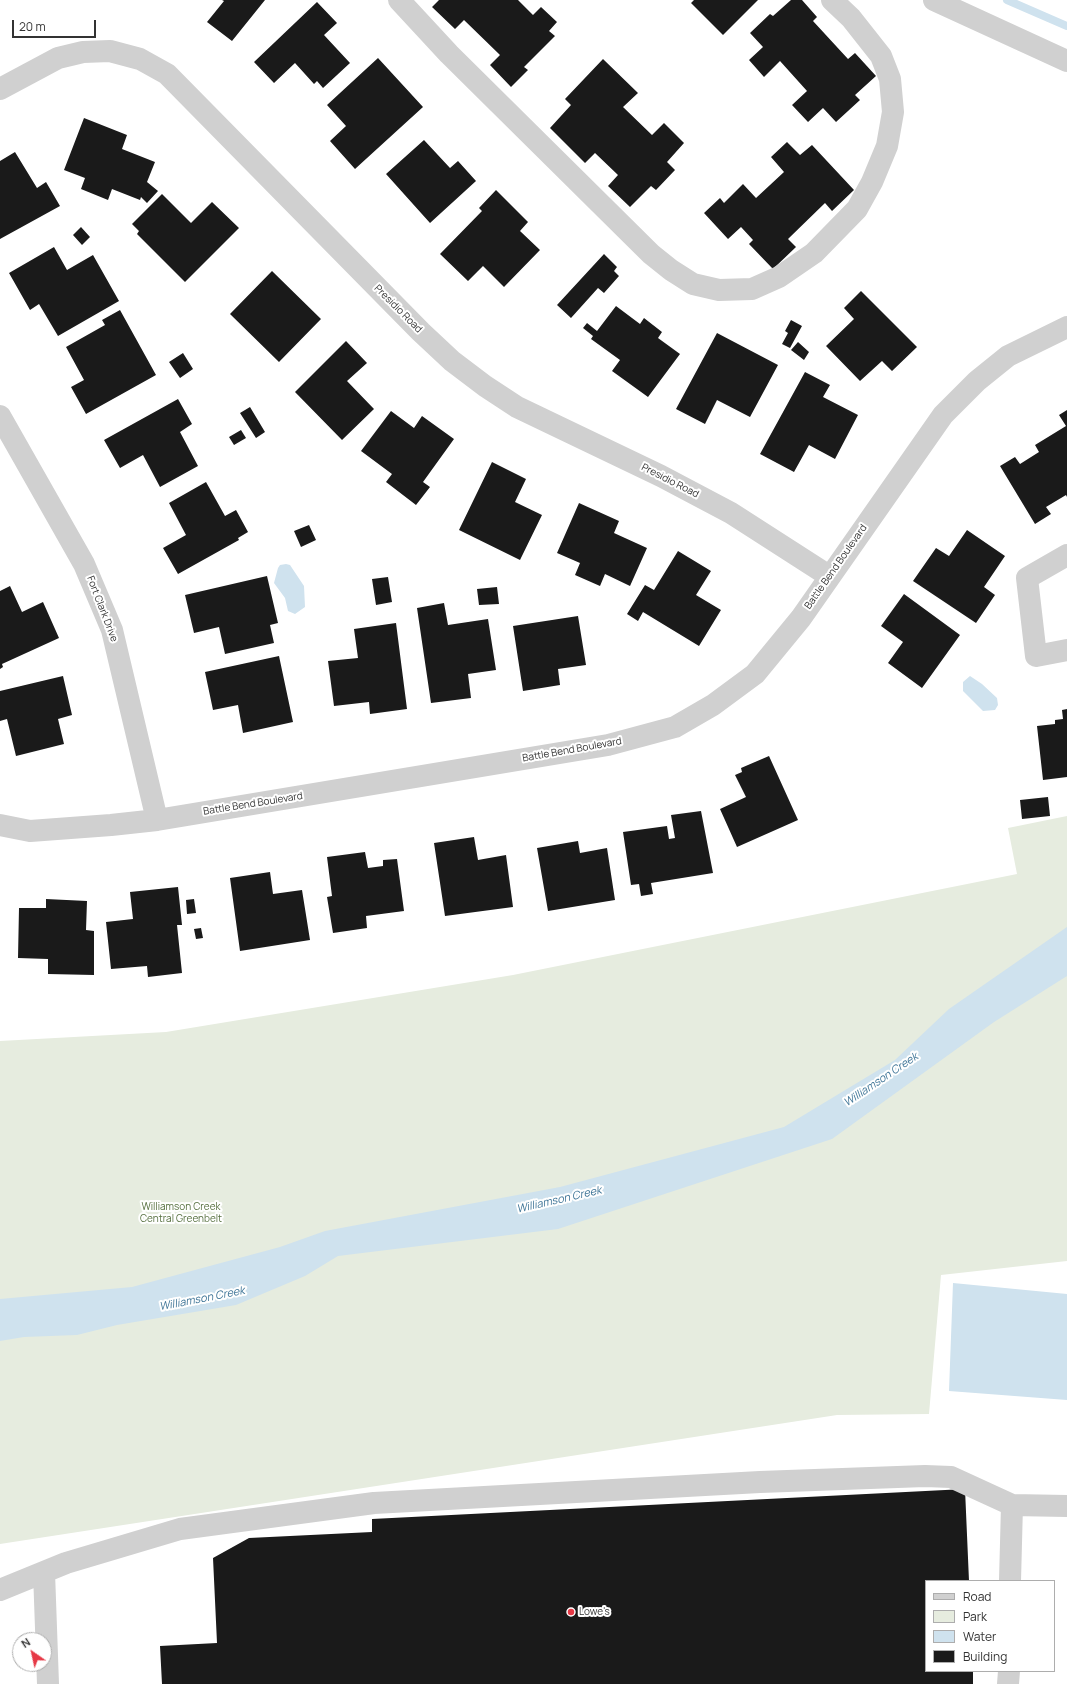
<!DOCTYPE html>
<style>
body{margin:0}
#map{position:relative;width:1067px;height:1684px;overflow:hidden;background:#fff;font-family:Manrope,sans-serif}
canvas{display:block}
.legend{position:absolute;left:925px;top:1580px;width:130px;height:92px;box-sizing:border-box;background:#fff;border:1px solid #adadad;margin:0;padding:5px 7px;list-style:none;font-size:12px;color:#333}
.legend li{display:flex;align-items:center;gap:8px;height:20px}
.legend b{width:20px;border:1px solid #adadad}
.north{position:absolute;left:12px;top:1632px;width:40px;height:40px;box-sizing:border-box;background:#fff;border:1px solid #adadad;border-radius:50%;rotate:326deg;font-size:11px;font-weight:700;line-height:16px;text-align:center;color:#333}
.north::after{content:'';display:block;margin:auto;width:14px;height:18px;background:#e63946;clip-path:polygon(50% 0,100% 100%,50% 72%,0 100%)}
.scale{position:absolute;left:12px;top:20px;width:84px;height:18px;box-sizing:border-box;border:2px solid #333;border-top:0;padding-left:5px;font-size:12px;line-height:14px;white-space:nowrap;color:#333;-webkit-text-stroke:3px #fff;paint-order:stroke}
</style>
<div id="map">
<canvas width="1067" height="1684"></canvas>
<ul class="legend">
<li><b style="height:5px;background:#d0d0d0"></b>Road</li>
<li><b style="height:11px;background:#e6ecdf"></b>Park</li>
<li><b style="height:11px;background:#cfe2ee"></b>Water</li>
<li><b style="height:11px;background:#1a1a1a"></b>Building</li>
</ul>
<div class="north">N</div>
<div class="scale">20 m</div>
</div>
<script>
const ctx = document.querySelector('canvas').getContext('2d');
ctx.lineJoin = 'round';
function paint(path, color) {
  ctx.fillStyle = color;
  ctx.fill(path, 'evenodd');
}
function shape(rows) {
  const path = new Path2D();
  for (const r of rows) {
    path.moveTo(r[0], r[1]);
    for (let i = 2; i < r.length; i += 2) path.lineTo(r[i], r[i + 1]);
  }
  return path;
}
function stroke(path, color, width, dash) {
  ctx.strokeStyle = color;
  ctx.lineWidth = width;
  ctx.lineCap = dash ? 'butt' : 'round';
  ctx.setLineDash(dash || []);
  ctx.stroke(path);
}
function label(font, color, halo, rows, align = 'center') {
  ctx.font = font + ' Manrope,sans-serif';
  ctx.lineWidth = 4;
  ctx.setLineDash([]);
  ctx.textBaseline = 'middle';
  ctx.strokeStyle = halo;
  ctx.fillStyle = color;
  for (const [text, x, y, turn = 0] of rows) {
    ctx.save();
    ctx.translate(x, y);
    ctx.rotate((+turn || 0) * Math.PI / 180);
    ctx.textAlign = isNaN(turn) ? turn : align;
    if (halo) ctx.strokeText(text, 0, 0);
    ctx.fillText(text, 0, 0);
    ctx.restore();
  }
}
const green = shape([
 [1067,816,1067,1261,941,1275,929,1414,837,1415,0,1544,0,1041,166,1032,513,975,1017,874,1008,828]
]);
const water = shape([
 [286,564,290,565,304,586,305,607,295,614,288,611,285,598,274,583,278,568,280,565],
 [970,676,982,684,997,698,998,705,995,710,983,711,963,691,963,682],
 [1067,927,1067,976,994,1022,832,1139,558,1229,338,1256,305,1276,236,1305,117,1325,77,1335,24,1337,0,1341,0,1299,132,1287,280,1247,325,1231,560,1187,784,1127,895,1060,949,1009],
 [953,1283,1067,1294,1067,1400,949,1391]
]);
const stream = shape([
 [1007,0,1067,26]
]);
const building = shape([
 [222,0,265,0,232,41,207,22,224,1],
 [439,0,518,0,533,15,541,7,557,22,549,31,555,36,524,67,528,70,511,87,490,65,500,55,464,20,455,29,432,7],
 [694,0,758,0,723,35,691,3],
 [791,0,802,0,817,17,813,21,848,59,855,53,876,76,855,95,860,100,836,122,823,108,808,122,792,105,807,91,780,61,764,77,749,60,763,47,750,33,770,14,773,16],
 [317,2,337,23,324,35,350,63,323,88,317,81,314,84,295,63,274,83,254,62],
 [378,58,423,107,355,169,330,141,346,126,327,105],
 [603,59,638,93,623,107,652,135,664,123,684,143,667,162,675,170,656,190,651,186,630,207,608,186,618,175,595,153,585,163,550,128,571,105,565,99],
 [84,118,127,135,122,149,155,162,147,182,158,191,147,203,141,197,140,200,112,189,108,200,81,189,85,178,64,170],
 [424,140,450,168,458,161,476,181,430,223,386,174],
 [787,142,800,155,812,145,854,190,832,211,825,203,788,239,796,247,773,269,749,244,753,240,741,227,728,239,704,213,720,198,724,203,743,184,756,198,784,172,771,157],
 [15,152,37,188,46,182,60,206,0,239,0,161],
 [496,190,528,222,520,231,540,250,504,287,483,266,468,281,440,254,482,211,479,208],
 [162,194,191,223,212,202,239,228,185,282,137,234,139,231,132,224],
 [81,227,90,237,82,245,73,235],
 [54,247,67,270,93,255,119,301,58,336,39,304,30,310,9,273],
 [604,254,617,267,614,271,619,276,604,293,598,288,571,318,557,305],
 [272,271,321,319,279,362,230,314],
 [861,291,917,347,892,371,882,361,860,381,826,346,854,319,844,308],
 [616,306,640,324,644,318,662,332,658,338,680,354,648,397,612,371,620,360,591,339,593,336,583,328,587,323,597,331],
 [120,310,156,375,86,414,71,387,84,380,66,347,105,325,102,320],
 [791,320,802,326,790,348,782,344,788,333,785,331],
 [717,333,778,365,750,417,717,400,705,424,676,409],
 [346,341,367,363,347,381,374,409,342,440,295,392],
 [798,342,809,352,804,360,791,350],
 [183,353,193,369,180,378,169,362],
 [805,372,830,385,823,397,858,415,835,459,809,445,794,472,760,454],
 [178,399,192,424,180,432,198,466,160,487,143,455,120,468,104,440],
 [250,407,265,432,256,438,240,413],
 [1067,410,1067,497,1066,495,1046,507,1051,514,1035,524,1000,466,1015,457,1020,464,1039,452,1035,445,1066,426,1059,415],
 [391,411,414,428,422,416,454,439,423,482,430,487,416,505,386,482,392,474,361,451],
 [241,430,246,438,234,445,229,437],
 [492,462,526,479,515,502,542,515,520,560,459,530],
 [206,482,225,516,236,510,248,532,238,538,239,540,178,574,163,548,186,535,169,503],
 [579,503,619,521,614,533,647,548,630,586,605,574,600,586,575,575,580,563,557,553],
 [309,525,316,540,301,547,294,531],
 [967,530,1005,556,984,587,995,595,976,623,913,581,936,548,949,556],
 [678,551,711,571,696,595,721,610,699,646,643,612,638,621,627,614,645,585,654,590],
 [267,576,278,623,270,625,274,643,225,654,219,627,194,633,185,595],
 [388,577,392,602,376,605,372,579],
 [10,586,22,612,43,602,59,638,2,664,3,667,0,669,0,591],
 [497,587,499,604,479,605,477,589],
 [904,594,960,635,922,688,888,663,903,642,881,626],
 [444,603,448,625,488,619,496,670,468,674,471,698,431,703,417,608],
 [578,616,586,665,558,669,560,685,523,691,513,626],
 [396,623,407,709,370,714,369,702,334,706,328,661,358,658,354,629],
 [279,656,293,722,243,733,238,705,213,710,205,672],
 [63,676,72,715,58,719,64,744,16,756,7,719,0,721,0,691],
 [1067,709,1067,777,1043,780,1037,726,1055,724,1055,720,1063,719,1062,710],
 [769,756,798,820,737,847,720,809,746,797,735,775,742,772,741,768],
 [1048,797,1050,816,1022,819,1020,800],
 [701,811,713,873,651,883,653,894,641,896,639,884,631,885,623,832,667,826,669,839,675,838,671,815],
 [474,837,478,860,506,855,513,907,445,916,434,843],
 [578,841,580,853,607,848,615,900,548,911,537,848],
 [365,852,368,868,383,866,383,860,397,859,404,911,366,916,367,928,333,933,327,897,332,896,327,857],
 [270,872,273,894,302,890,310,940,240,951,230,878],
 [178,887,182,925,177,925,182,973,148,977,147,966,111,969,106,922,133,919,130,892],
 [46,899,87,901,86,930,94,931,94,975,48,974,48,959,18,958,19,908,46,908],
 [194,899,196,913,187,914,186,900],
 [201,928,203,938,196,939,194,929],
 [965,1489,969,1581,926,1581,926,1671,973,1671,973,1684,162,1684,160,1646,217,1643,213,1558,249,1538,372,1532,372,1519]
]);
const minor = shape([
 [399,0,449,54,651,254,671,270,693,284,719,290,752,289,779,277,814,253,857,209,872,182,887,146,893,112,890,79,881,56,851,18,832,0],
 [934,0,1067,61],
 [0,89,58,58,83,52,110,51,140,59,167,74,421,332,452,361,485,386,517,407,661,476,731,513,829,576],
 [0,416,84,564,112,630,157,820],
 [1067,555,1027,578,1036,656,1067,650],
 [0,825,30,831,111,825,157,820,608,745,675,727,713,705,755,674,801,618,943,415,977,381,1008,356,1067,327],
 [44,1572,48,1684],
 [1010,1581,1012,1505,1067,1506],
 [0,1590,66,1563,180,1529,374,1503,760,1482,925,1476,951,1477,1012,1505],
 [1008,1684,1009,1671]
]);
const markers = [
 [571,1612,4,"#e63946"]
];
const streetNames = [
 ["Presidio Road",398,309,45],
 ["Presidio Road",670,481,27],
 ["Battle Bend Boulevard",836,567,-55],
 ["Fort Clark Drive",102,609,69],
 ["Battle Bend Boulevard",572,750,-10],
 ["Battle Bend Boulevard",253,804,-9]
];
const parkNames = [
 ["Williamson Creek",181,1207],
 ["Central Greenbelt",181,1219]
];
const poiNames = [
 ["Lowe's",579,1612]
];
const waterNames = [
 ["Williamson Creek",881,1080,-34],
 ["Williamson Creek",559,1200,-13],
 ["Williamson Creek",202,1299,-11]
];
paint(green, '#e6ecdf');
paint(water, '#cfe2ee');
stroke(stream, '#cfe2ee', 8);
paint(building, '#1a1a1a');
stroke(minor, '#d0d0d0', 22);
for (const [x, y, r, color] of markers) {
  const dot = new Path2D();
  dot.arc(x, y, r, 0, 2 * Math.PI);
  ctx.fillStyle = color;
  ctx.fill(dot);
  stroke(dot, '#fff', 1.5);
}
label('10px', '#333', '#fff', streetNames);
label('10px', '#56703f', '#fff', parkNames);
label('10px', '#333', '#fff', poiNames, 'left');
label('italic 11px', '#3f7597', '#fff', waterNames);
</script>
